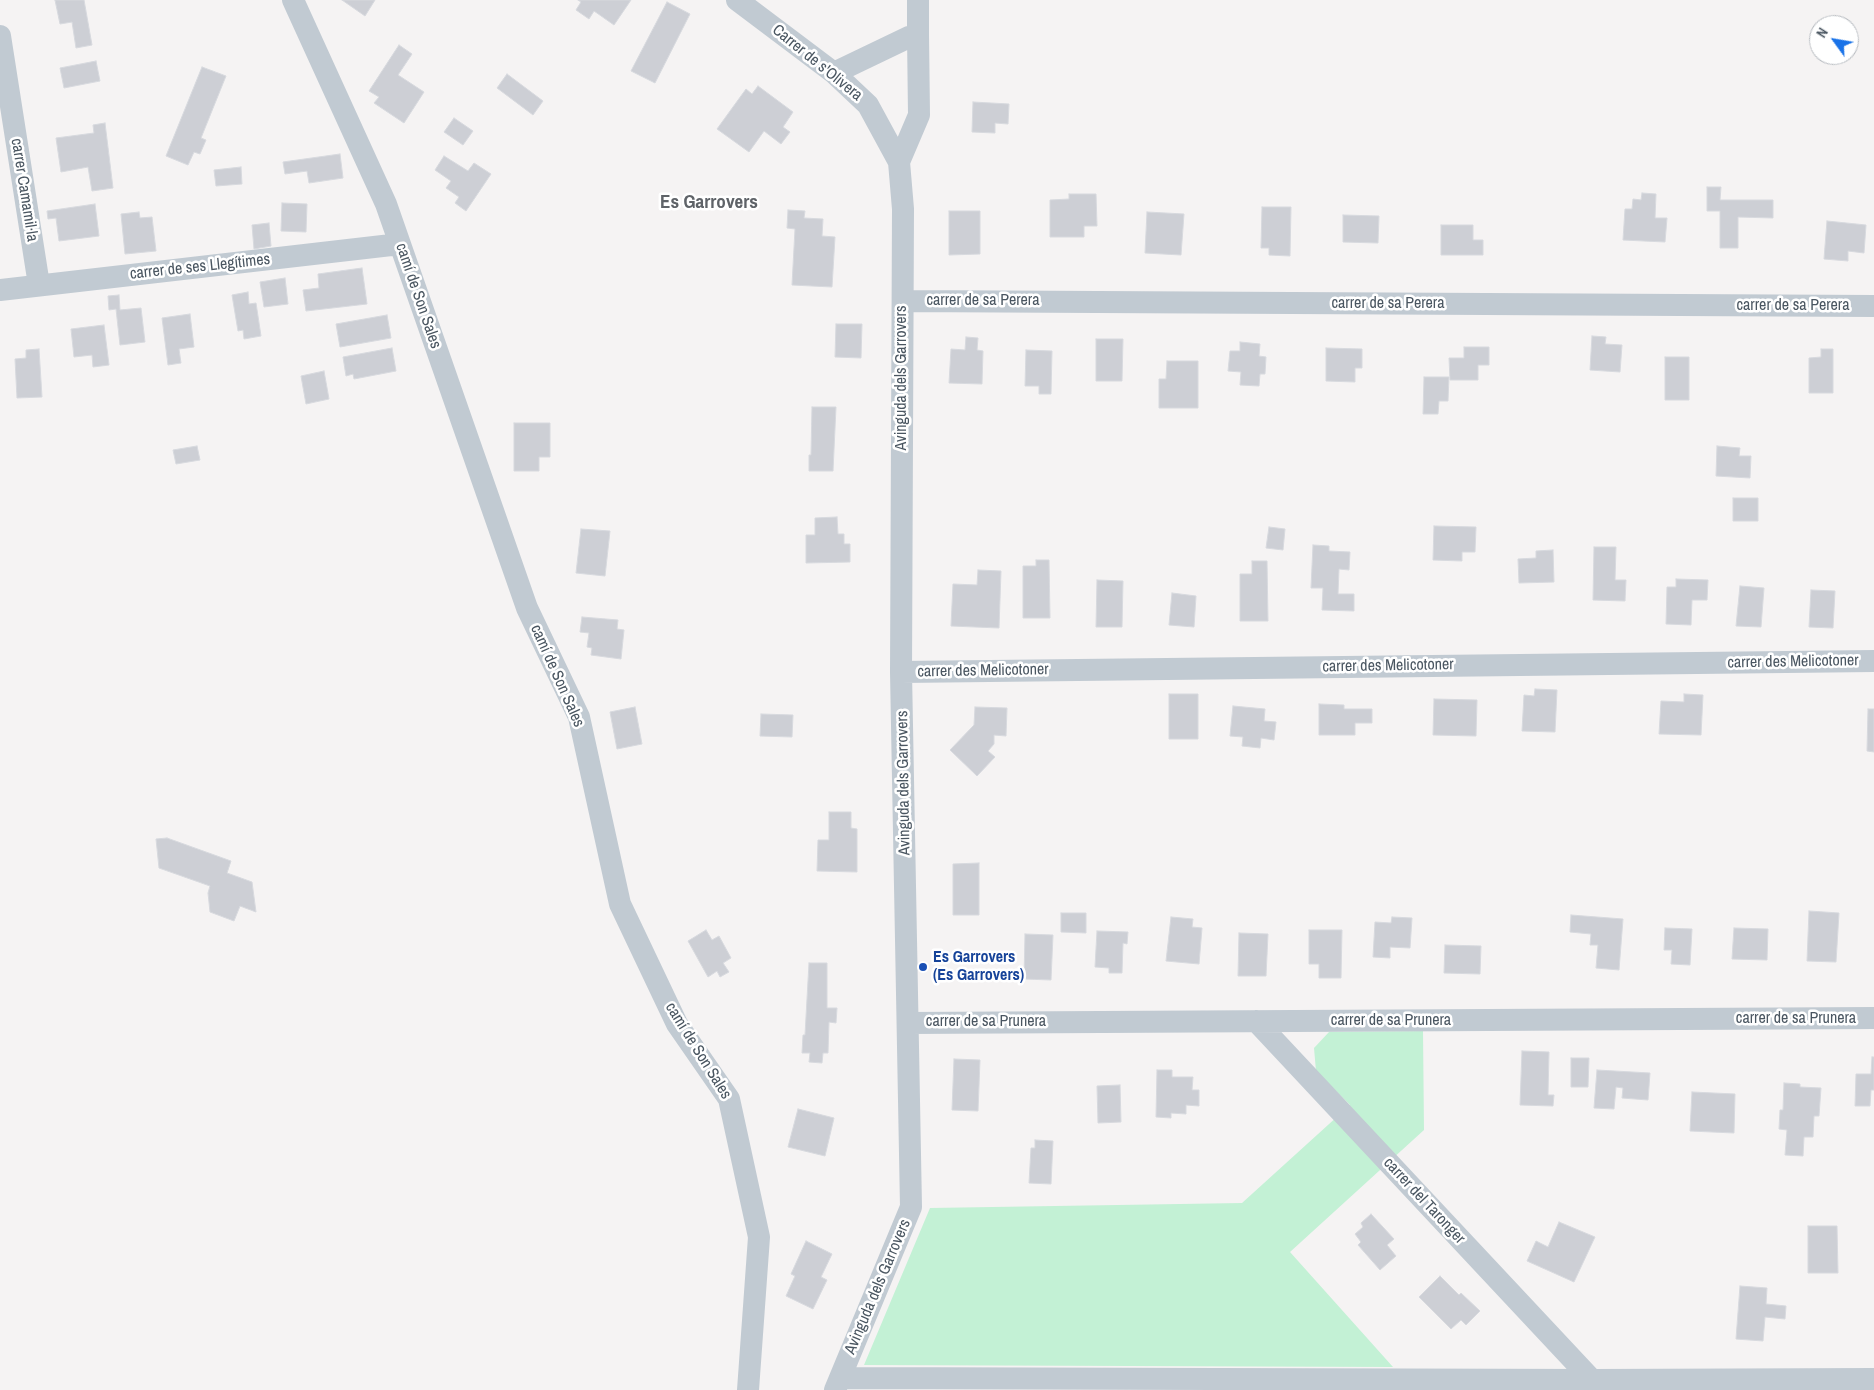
<!DOCTYPE html>
<meta charset="utf-8">
<style>
body{margin:0}
#map{position:relative;width:1874px;height:1390px;overflow:hidden;background:#f5f3f3;font-family:"Archivo Narrow",sans-serif}
canvas{display:block}
.north{position:absolute;left:1809px;top:15px;width:50px;height:50px;box-sizing:border-box;background:#fff;border:1px solid #b7bbc0;border-radius:50%;rotate:302deg;font-size:14px;font-weight:700;line-height:20px;text-align:center;color:#4a5661}
.north::after{content:'';display:block;margin:auto;width:18px;height:22px;background:#1a73e8;clip-path:polygon(50% 0,100% 100%,50% 72%,0 100%)}
</style>
<div id="map">
<canvas width="1874" height="1390"></canvas>
<div class="north">N</div>
</div>
<script>
const ctx = document.querySelector('canvas').getContext('2d');
ctx.lineJoin = 'round';
function paint(path, color) {
  ctx.fillStyle = color;
  ctx.fill(path, 'evenodd');
}
function shape(rows) {
  const path = new Path2D();
  for (const r of rows) {
    path.moveTo(r[0], r[1]);
    for (let i = 2; i < r.length; i += 2) path.lineTo(r[i], r[i + 1]);
  }
  return path;
}
function stroke(path, color, width, dash) {
  ctx.strokeStyle = color;
  ctx.lineWidth = width;
  ctx.lineCap = dash ? 'butt' : 'round';
  ctx.setLineDash(dash || []);
  ctx.stroke(path);
}
function label(font, color, halo, rows, align = 'center') {
  ctx.font = font + ' "Archivo Narrow",sans-serif';
  ctx.lineWidth = 5;
  ctx.setLineDash([]);
  ctx.textBaseline = 'middle';
  ctx.strokeStyle = halo;
  ctx.fillStyle = color;
  for (const [text, x, y, turn = 0] of rows) {
    ctx.save();
    ctx.translate(x, y);
    ctx.rotate((+turn || 0) * Math.PI / 180);
    ctx.textAlign = isNaN(turn) ? turn : align;
    if (halo) ctx.strokeText(text, 0, 0);
    ctx.fillText(text, 0, 0);
    ctx.restore();
  }
}
const green = shape([
 [1423,1031,1424,1130,1290,1252,1393,1367,864,1365,930,1208,1242,1203,1350,1105,1316,1071,1314,1048,1329,1032]
]);
const building = shape([
 [55,0,84,0,92,45,76,48,72,22,60,24,55,0],
 [342,0,375,0,365,16,342,0],
 [578,0,631,0,614,25,594,11,589,19,576,10,581,2,578,0],
 [667,2,690,14,655,83,631,71,667,2],
 [399,45,412,54,398,75,424,92,404,123,374,103,379,97,369,91,399,45],
 [96,61,100,81,64,88,60,68,96,61],
 [202,67,226,76,201,138,206,140,200,154,194,152,188,165,166,156,202,67],
 [507,74,543,101,533,115,497,88,507,74],
 [758,86,793,112,783,127,790,132,781,144,764,131,749,152,717,129,746,89,752,94,758,86],
 [973,102,1009,104,1008,124,995,123,995,133,972,132,973,102],
 [454,118,473,131,463,145,444,132,454,118],
 [105,123,113,188,92,191,88,167,61,172,56,138,94,133,93,125,105,123],
 [340,154,343,178,309,183,307,171,285,174,283,162,340,154],
 [444,156,468,171,474,163,491,174,466,211,455,203,459,197,446,188,451,181,435,170,444,156],
 [241,167,242,184,216,186,214,170,241,167],
 [1707,187,1721,187,1720,200,1773,200,1773,218,1738,217,1738,248,1720,248,1720,211,1707,211,1707,187],
 [1642,193,1656,194,1655,218,1667,218,1665,242,1623,240,1625,209,1632,209,1633,199,1641,200,1642,193],
 [1069,194,1096,194,1097,226,1084,226,1084,237,1050,237,1050,200,1069,199,1069,194],
 [282,203,307,204,306,232,281,231,282,203],
 [95,204,99,236,59,241,56,218,48,219,47,211,95,204],
 [1262,207,1291,207,1290,256,1269,255,1269,248,1261,248,1262,207],
 [788,210,805,211,804,218,823,219,822,236,835,237,832,287,792,285,795,229,787,228,788,210],
 [949,211,980,211,980,254,949,255,949,211],
 [139,212,140,218,152,217,156,251,125,254,121,214,139,212],
 [1147,212,1184,214,1181,255,1145,253,1147,212],
 [1343,215,1379,216,1378,243,1343,242,1343,215],
 [1827,221,1866,225,1864,253,1848,251,1848,261,1824,259,1827,221],
 [269,223,271,246,254,249,252,225,269,223],
 [1441,225,1473,225,1473,240,1483,240,1483,255,1441,255,1441,225],
 [362,268,367,304,306,311,303,290,319,288,318,274,362,268],
 [285,278,288,304,264,307,260,282,285,278],
 [248,292,249,304,256,303,261,336,244,339,243,330,238,331,232,295,248,292],
 [119,295,120,310,141,308,145,342,120,345,116,309,109,310,108,296,119,295],
 [190,314,194,347,179,349,181,363,168,365,162,318,190,314],
 [387,315,391,338,340,347,336,324,387,315],
 [836,324,862,324,861,358,835,357,836,324],
 [104,325,109,365,93,367,92,355,74,357,71,329,104,325],
 [1592,336,1606,337,1605,344,1622,345,1620,372,1590,370,1592,336],
 [966,337,978,338,977,350,983,351,982,384,949,383,951,349,965,350,966,337],
 [1096,339,1123,339,1122,381,1096,381,1096,339],
 [1240,342,1260,344,1259,356,1266,357,1265,374,1260,374,1259,386,1240,385,1241,372,1228,371,1230,351,1240,351,1240,342],
 [1464,347,1489,347,1489,365,1478,365,1478,380,1450,380,1449,358,1464,358,1464,347],
 [392,348,396,371,354,379,353,374,346,376,343,357,392,348],
 [1326,348,1362,349,1362,368,1355,368,1355,382,1326,381,1326,348],
 [39,349,42,397,17,398,15,359,26,358,26,350,39,349],
 [1821,349,1833,349,1833,393,1809,393,1809,358,1821,357,1821,349],
 [1026,350,1052,351,1051,394,1039,394,1039,386,1025,386,1026,350],
 [1665,357,1689,357,1689,400,1665,400,1665,357],
 [1167,361,1198,361,1198,408,1159,408,1159,379,1166,379,1167,361],
 [324,371,329,399,306,404,301,376,324,371],
 [1424,377,1449,377,1448,401,1439,401,1438,414,1423,414,1424,377],
 [812,407,836,407,833,471,809,471,809,455,811,455,812,407],
 [514,423,550,423,550,457,539,457,539,471,514,471,514,423],
 [197,446,200,460,176,464,173,450,197,446],
 [1717,446,1740,448,1739,456,1751,456,1750,478,1716,476,1717,446],
 [1733,498,1758,498,1758,521,1733,521,1733,498],
 [837,517,838,534,844,534,844,544,850,544,850,562,806,563,806,535,815,535,815,518,837,517],
 [1434,526,1476,527,1475,552,1462,552,1462,561,1433,560,1434,526],
 [1269,527,1285,529,1283,550,1266,548,1269,527],
 [581,529,610,531,605,576,576,573,581,529],
 [1313,545,1329,546,1329,551,1350,552,1349,570,1339,569,1338,594,1354,594,1354,611,1322,610,1323,588,1311,588,1313,545],
 [1594,547,1616,547,1615,580,1626,580,1625,601,1593,600,1594,547],
 [1553,550,1554,582,1519,583,1518,559,1536,558,1536,551,1553,550],
 [1036,560,1049,560,1050,618,1023,618,1023,566,1036,566,1036,560],
 [1252,561,1267,561,1268,621,1240,621,1240,574,1252,574,1252,561],
 [978,570,1001,571,999,628,951,626,953,584,977,585,978,570],
 [1676,579,1708,580,1707,600,1692,600,1691,625,1666,624,1667,587,1676,587,1676,579],
 [1097,580,1123,581,1122,627,1096,627,1097,580],
 [1740,586,1764,588,1761,627,1736,626,1740,586],
 [1811,590,1835,591,1833,628,1809,627,1811,590],
 [1172,593,1196,596,1194,627,1169,625,1172,593],
 [582,617,618,620,617,629,624,630,621,659,591,655,592,648,587,647,589,633,580,632,582,617],
 [1535,689,1557,690,1555,732,1522,731,1524,695,1534,696,1535,689],
 [1169,694,1198,694,1198,739,1169,739,1169,694],
 [1684,694,1703,695,1701,735,1659,734,1661,701,1684,702,1684,694],
 [1434,699,1477,700,1476,736,1433,735,1434,699],
 [1319,704,1344,705,1344,709,1372,709,1372,723,1355,723,1355,735,1319,735,1319,704],
 [1233,706,1265,709,1264,721,1276,722,1274,740,1261,738,1260,748,1242,746,1243,737,1230,736,1233,706],
 [635,707,642,744,617,749,610,712,635,707],
 [975,707,1007,708,1006,736,994,735,994,744,988,751,995,757,977,776,950,750,974,725,975,707],
 [1868,709,1874,709,1874,752,1867,751,1868,709],
 [761,714,793,715,792,737,760,736,761,714],
 [829,812,851,812,851,828,857,829,857,872,817,871,818,840,829,840,829,812],
 [167,838,231,861,227,873,252,882,256,912,240,906,234,921,210,912,208,893,210,886,159,868,156,839,167,838],
 [979,863,979,915,953,915,953,864,979,863],
 [1809,911,1839,913,1836,962,1807,961,1809,911],
 [1061,913,1086,913,1086,933,1061,932,1061,913],
 [1571,915,1623,919,1619,970,1596,968,1598,945,1590,945,1591,934,1570,932,1571,915],
 [1171,917,1193,919,1192,927,1202,928,1199,964,1166,961,1171,917],
 [1392,917,1412,918,1410,948,1390,947,1390,958,1373,957,1375,922,1391,923,1392,917],
 [1665,928,1692,929,1690,965,1671,964,1672,950,1664,950,1665,928],
 [1734,928,1768,929,1767,960,1732,959,1734,928],
 [706,930,712,940,719,936,731,958,723,963,729,972,720,977,717,971,708,977,688,941,706,930],
 [1309,930,1342,930,1341,978,1319,978,1319,964,1309,964,1309,930],
 [1097,931,1128,932,1127,944,1123,943,1122,973,1109,973,1109,968,1095,967,1097,931],
 [1239,933,1268,934,1266,976,1238,976,1239,933],
 [1025,934,1053,935,1051,980,1024,979,1025,934],
 [1445,945,1481,946,1480,974,1444,973,1445,945],
 [809,963,827,963,827,1008,837,1008,836,1023,829,1022,828,1053,823,1053,822,1063,809,1062,810,1053,802,1053,803,1035,805,1035,809,963],
 [1522,1051,1549,1052,1548,1095,1554,1095,1553,1106,1520,1105,1522,1051],
 [1872,1057,1874,1057,1874,1090,1871,1090,1870,1106,1855,1106,1856,1074,1871,1074,1872,1057],
 [1571,1058,1589,1058,1588,1087,1571,1087,1571,1058],
 [954,1059,980,1060,978,1111,952,1110,954,1059],
 [1157,1070,1172,1070,1172,1077,1193,1077,1192,1090,1199,1090,1199,1106,1186,1105,1186,1114,1171,1113,1171,1118,1156,1117,1157,1070],
 [1597,1070,1650,1073,1648,1100,1622,1098,1623,1088,1616,1087,1614,1109,1594,1108,1597,1070],
 [1784,1083,1800,1084,1800,1087,1821,1088,1819,1116,1814,1116,1813,1137,1804,1137,1803,1156,1785,1155,1787,1130,1779,1129,1780,1110,1783,1110,1784,1083],
 [1120,1085,1121,1122,1098,1123,1097,1086,1120,1085],
 [1692,1092,1735,1094,1734,1133,1690,1131,1692,1092],
 [798,1109,834,1118,825,1156,788,1147,798,1109],
 [1035,1140,1053,1141,1051,1184,1029,1183,1031,1148,1035,1148,1035,1140],
 [1371,1214,1394,1239,1387,1245,1396,1256,1380,1270,1358,1245,1361,1242,1355,1234,1363,1227,1361,1223,1371,1214],
 [1559,1222,1595,1237,1574,1282,1527,1261,1536,1241,1548,1247,1559,1222],
 [1808,1226,1837,1226,1838,1273,1808,1273,1808,1226],
 [806,1241,832,1254,821,1277,827,1280,813,1309,786,1296,795,1276,791,1274,806,1241],
 [1440,1276,1459,1295,1461,1293,1480,1311,1466,1325,1461,1320,1451,1329,1419,1297,1440,1276],
 [1740,1286,1767,1288,1766,1304,1786,1306,1785,1319,1765,1317,1763,1341,1736,1339,1740,1286]
]);
const minor = shape([
 [293,0,386,204,527,608,579,717,620,904,677,1024,729,1099,759,1237,748,1390],
 [737,0,834,73,868,105,899,162,903,209,901,672,911,1207,835,1390],
 [0,36,39,285],
 [834,73,909,37,918,35,918,0],
 [899,162,919,115,918,35],
 [0,290,400,244],
 [903,301,1874,306],
 [901,672,1874,661],
 [1256,1021,1592,1380],
 [908,1023,1874,1018],
 [841,1378,1592,1380,1874,1379]
]);
const markers = [
 [923,967,5,"#1a4fb4"]
];
const streetNames = [
 ["Carrer de s'Olivera",817,63,39],
 ["carrer Camamil·la",24,190,81],
 ["carrer de ses Llegítimes",200,267,-6],
 ["camí de Son Sales",418,296,71],
 ["carrer de sa Perera",983,301],
 ["carrer de sa Perera",1388,304],
 ["carrer de sa Perera",1793,306],
 ["Avinguda dels Garrovers",902,378,-90],
 ["carrer des Melicotoner",1793,662,-1],
 ["carrer des Melicotoner",1388,666,-1],
 ["carrer des Melicotoner",983,671,-1],
 ["camí de Son Sales",557,676,66],
 ["Avinguda dels Garrovers",904,783,-91],
 ["carrer de sa Prunera",1796,1019],
 ["carrer de sa Prunera",1391,1021],
 ["carrer de sa Prunera",986,1022],
 ["camí de Son Sales",698,1051,58],
 ["carrer del Taronger",1424,1201,47],
 ["Avinguda dels Garrovers",878,1287,-67]
];
const transitNames = [
 ["Es Garrovers",933,958],
 ["(Es Garrovers)",933,976]
];
const quarterNames = [
 ["Es Garrovers",709,203]
];
paint(green, '#c3f1d5');
paint(building, '#cdcfd5');
stroke(building, '#d7d9de', 1);
stroke(minor, '#c1cad2', 22);
for (const [x, y, r, color] of markers) {
  const dot = new Path2D();
  dot.arc(x, y, r, 0, 2 * Math.PI);
  ctx.fillStyle = color;
  ctx.fill(dot);
  stroke(dot, '#fff', 2);
}
label('16px', '#4a5661', '#fff', streetNames);
label('bold 16px', '#164399', '#fff', transitNames, 'left');
label('bold 19px', '#5f6368', '#fff', quarterNames);
</script>
